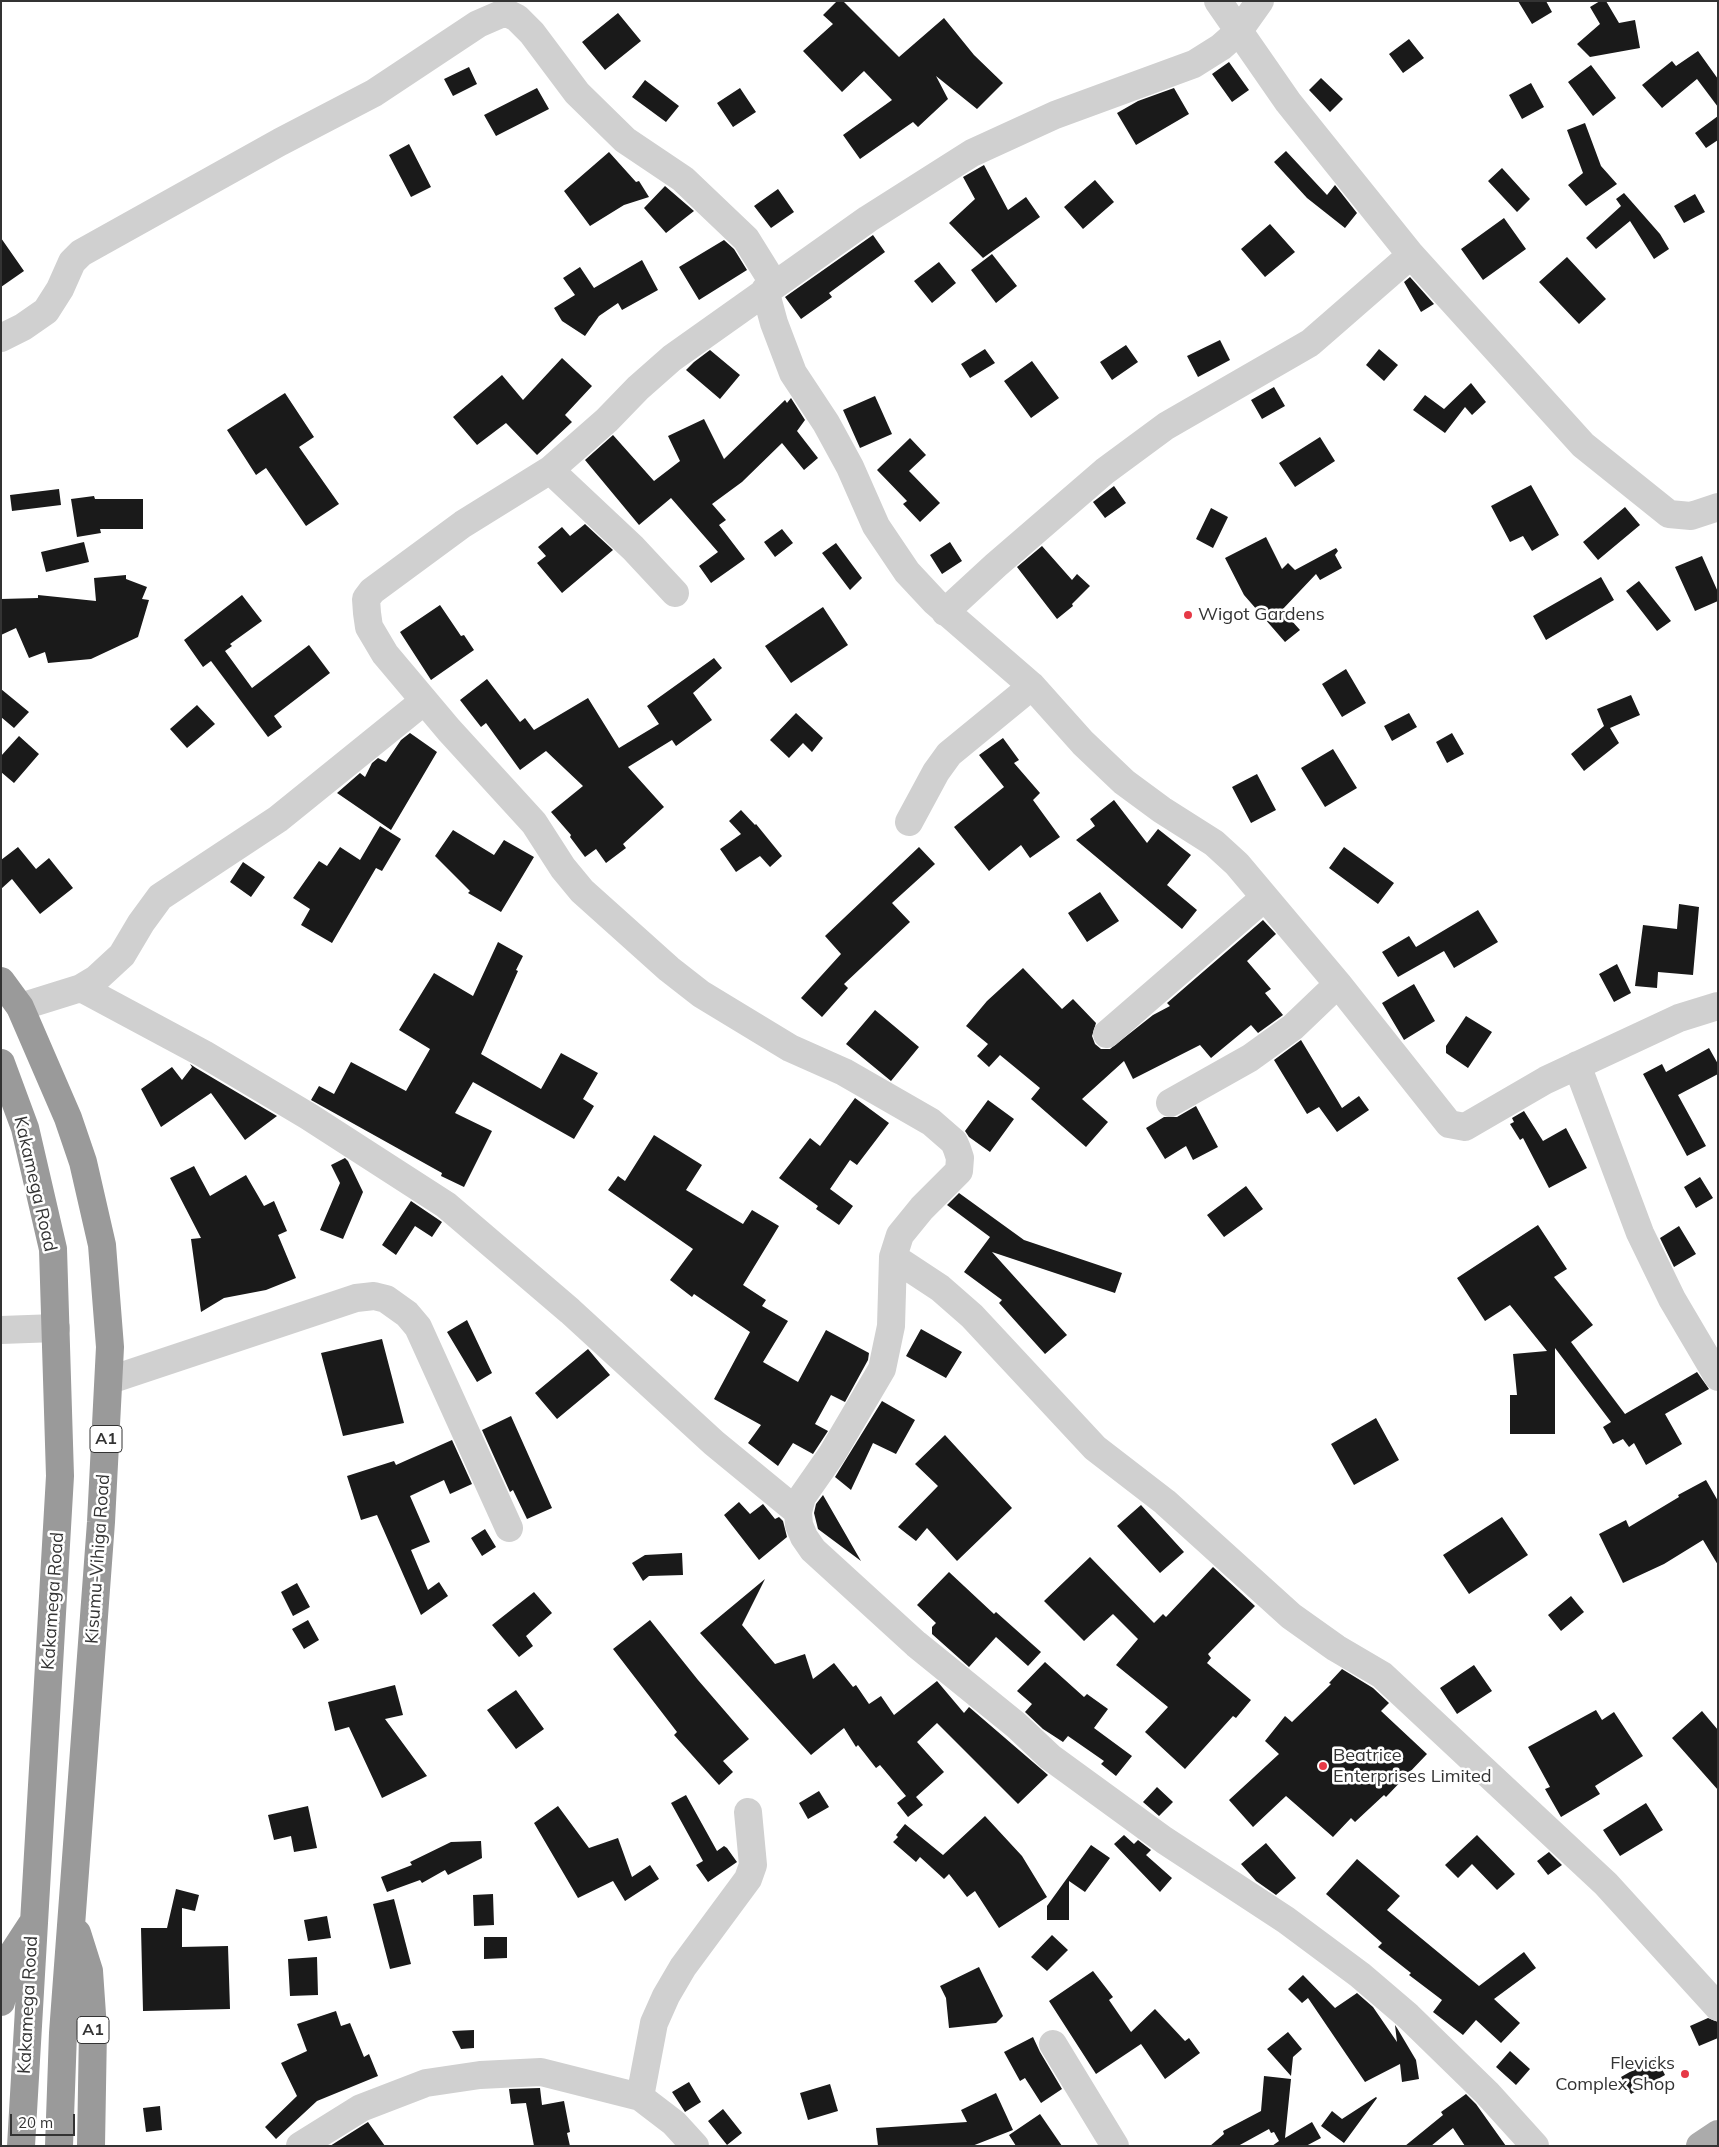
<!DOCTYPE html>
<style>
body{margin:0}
#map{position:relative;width:1719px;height:2147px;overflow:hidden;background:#fff;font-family:Mulish,sans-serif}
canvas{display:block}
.frame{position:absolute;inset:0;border:2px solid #333;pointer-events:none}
.scale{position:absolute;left:10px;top:2114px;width:65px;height:22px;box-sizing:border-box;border:2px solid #333;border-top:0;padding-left:6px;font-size:15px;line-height:18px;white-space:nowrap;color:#333;-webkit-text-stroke:4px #fff;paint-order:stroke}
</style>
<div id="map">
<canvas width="1719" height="2147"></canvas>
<div class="frame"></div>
<div class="scale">20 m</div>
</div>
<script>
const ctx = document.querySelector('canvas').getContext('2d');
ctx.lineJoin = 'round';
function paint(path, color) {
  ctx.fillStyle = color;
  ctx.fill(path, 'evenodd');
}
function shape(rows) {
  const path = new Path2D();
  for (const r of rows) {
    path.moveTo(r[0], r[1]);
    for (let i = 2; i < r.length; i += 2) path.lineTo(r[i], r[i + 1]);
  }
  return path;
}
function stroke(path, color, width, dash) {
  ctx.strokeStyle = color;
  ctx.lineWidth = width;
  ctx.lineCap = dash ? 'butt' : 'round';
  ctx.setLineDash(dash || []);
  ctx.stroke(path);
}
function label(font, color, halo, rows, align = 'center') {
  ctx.font = font + ' Mulish,sans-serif';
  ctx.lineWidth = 5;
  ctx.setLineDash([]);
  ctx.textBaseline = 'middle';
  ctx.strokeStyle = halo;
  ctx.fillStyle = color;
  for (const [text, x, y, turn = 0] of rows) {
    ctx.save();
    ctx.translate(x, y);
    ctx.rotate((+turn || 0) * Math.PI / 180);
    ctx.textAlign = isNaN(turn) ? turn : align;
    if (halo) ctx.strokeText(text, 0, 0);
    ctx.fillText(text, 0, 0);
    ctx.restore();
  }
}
const building = shape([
 [837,1,843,1,899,57,944,18,974,55,1003,83,977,109,936,76,948,99,918,127,913,122,860,159,843,135,892,100,864,71,842,92,803,51,833,24,823,15],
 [1518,1,1546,1,1552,12,1532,24],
 [1600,1,1606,1,1619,23,1635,20,1640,48,1590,57,1577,44,1600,24,1590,7],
 [618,13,641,41,605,70,582,42],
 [1409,39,1424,58,1403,73,1389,54],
 [1698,51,1718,79,1718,107,1697,79,1662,108,1642,85,1672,61,1676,66],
 [1229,62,1249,90,1232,102,1212,74],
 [1591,65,1616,98,1593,116,1568,82],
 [469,67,477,84,453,96,444,79],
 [1321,78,1343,99,1330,112,1309,90],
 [645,80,679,106,666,122,632,97],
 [1531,83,1544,107,1522,119,1509,95],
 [537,88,549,109,496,136,484,115],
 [740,88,756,112,733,127,717,103],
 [1174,88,1189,114,1136,145,1117,113,1138,101],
 [1718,116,1718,140,1706,148,1695,133],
 [1585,123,1601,166,1617,184,1586,206,1568,185,1583,173,1567,130],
 [409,144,431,187,411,197,389,155],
 [1286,151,1327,195,1335,185,1357,213,1345,228,1307,198,1274,162],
 [609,152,636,182,639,181,649,197,624,205,590,226,564,191],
 [984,165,1008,210,1026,197,1040,217,983,258,949,223,975,199,963,177],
 [1502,168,1530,199,1517,212,1488,181],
 [1095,180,1114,202,1083,229,1064,207],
 [665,186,694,211,666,233,644,208],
 [778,189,794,212,771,228,754,206],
 [1624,193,1660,234,1669,249,1654,259,1630,221,1596,249,1586,238,1621,206,1616,199],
 [1695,194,1705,212,1684,223,1674,206],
 [1504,218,1526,249,1483,280,1461,249],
 [1270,224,1295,252,1265,277,1241,249],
 [873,235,885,252,829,293,832,297,801,319,785,297],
 [1,238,24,271,1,287],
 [724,240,734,249,747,270,699,300,679,267],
 [992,254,1017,286,996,303,971,270],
 [1567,257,1606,299,1579,324,1539,282],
 [642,260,658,290,622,310,618,303,599,316,585,336,562,321,554,308,575,295,563,278,580,267,594,288],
 [939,262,956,283,932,303,914,281],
 [1410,277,1434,304,1421,312,1404,282],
 [1220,340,1230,360,1198,377,1187,356],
 [1126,345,1138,362,1112,380,1100,362],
 [985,349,995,363,970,378,961,364],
 [1379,349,1398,365,1384,381,1366,365],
 [710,350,740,375,720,399,686,370,694,362],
 [562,358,592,386,565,415,572,422,537,455,506,423,477,445,453,417,502,375,523,400],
 [1032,361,1059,398,1031,418,1004,381],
 [1471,383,1486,402,1472,415,1465,407,1445,433,1413,410,1425,395,1444,409],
 [1274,387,1285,406,1262,419,1251,400],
 [285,393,314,437,299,447,339,504,306,526,266,468,256,475,227,430],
 [875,396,892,434,860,448,843,410],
 [791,398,805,420,797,431,818,458,804,470,782,443,742,482,712,504,726,520,719,525,745,559,711,583,699,566,718,552,671,498,639,525,585,460,613,435,654,481,680,461,668,436,704,419,724,459,785,400,787,403],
 [1320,437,1335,461,1295,487,1279,463],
 [910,438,926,455,909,471,940,503,920,522,903,504,907,501,877,470],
 [1531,485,1559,535,1532,551,1523,536,1510,542,1491,506],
 [1114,486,1126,503,1105,518,1093,502],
 [59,489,61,505,12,511,10,495],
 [94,496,95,499,143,499,143,529,100,529,101,533,77,537,71,499],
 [1625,507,1640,525,1598,560,1583,542],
 [1211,508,1228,517,1213,548,1196,539],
 [585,524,613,550,562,593,537,563,546,556,538,547,562,527,570,536],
 [782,529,793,543,775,557,764,542],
 [1266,537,1282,569,1288,563,1295,570,1336,548,1338,551,1335,555,1342,568,1320,580,1316,574,1282,610,1300,630,1285,642,1244,595,1225,558],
 [84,542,89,562,46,572,41,552],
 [950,542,962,561,942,574,930,555],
 [836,543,862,578,850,590,822,553],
 [1042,546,1072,580,1077,574,1090,586,1072,604,1073,606,1057,619,1017,567],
 [1702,556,1718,592,1718,601,1695,611,1675,567],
 [126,575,126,579,147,587,142,599,149,600,138,637,91,659,48,663,45,652,29,658,16,628,1,635,1,599,38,598,38,595,96,601,94,578],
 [1601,577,1614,600,1546,640,1533,616],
 [1639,581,1671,621,1657,631,1626,591],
 [242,595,262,621,230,644,232,646,225,651,252,688,309,645,330,673,274,716,282,727,268,737,211,661,203,667,184,640],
 [440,605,461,636,464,635,474,650,431,680,400,632],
 [823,607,848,645,791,683,765,646],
 [714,658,722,668,693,693,712,720,676,746,672,740,628,767,664,807,623,844,626,848,606,863,596,849,585,857,570,837,571,835,551,812,583,786,546,751,520,770,486,723,481,727,460,700,487,679,520,722,525,718,534,730,588,698,619,748,659,724,647,706],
 [1346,669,1366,703,1342,717,1322,684],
 [1,689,29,712,14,728,1,717],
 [1631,695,1640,715,1610,728,1619,743,1584,771,1571,754,1604,726,1597,709],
 [197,705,215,724,187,748,170,729],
 [796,713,823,738,812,752,803,743,789,758,770,740],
 [1409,713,1417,727,1392,741,1384,726],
 [410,733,437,752,391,830,337,793,360,773,365,777,372,763,378,758,386,762,401,740],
 [1452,733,1464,754,1447,763,1436,742],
 [19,736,39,754,14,783,1,772,1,756],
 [1003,738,1019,760,1014,763,1040,793,1033,800,1060,837,1030,858,1021,845,989,871,954,827,1004,787,979,755],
 [1333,749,1357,788,1325,807,1301,768],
 [1257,774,1276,810,1251,823,1232,787],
 [1114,800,1147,843,1158,829,1191,855,1167,885,1197,910,1182,929,1076,840,1095,826,1090,819],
 [741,810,755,825,756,824,782,856,770,867,760,856,736,872,720,849,741,834,729,821],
 [380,826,401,839,382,871,376,868,332,943,301,925,310,909,293,898,319,861,327,866,340,847,360,860],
 [453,830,494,855,504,840,534,857,501,912,468,893,470,891,435,856],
 [18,847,36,869,49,858,73,888,40,914,12,879,1,889,1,860],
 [919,847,935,864,892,903,910,922,844,984,848,988,822,1017,801,998,841,954,825,936],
 [1344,847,1394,883,1378,904,1329,868],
 [243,862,265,877,251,897,230,882],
 [1100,892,1119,921,1087,942,1068,913],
 [1679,904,1699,907,1693,975,1658,972,1657,988,1635,986,1643,925,1677,929],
 [1478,910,1498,942,1454,968,1444,951,1398,977,1382,952,1409,936,1416,947],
 [1263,920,1276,934,1247,961,1271,989,1265,993,1283,1015,1258,1033,1251,1025,1211,1058,1200,1045,1133,1079,1124,1061,1082,1099,1108,1122,1086,1147,1031,1099,1040,1088,1000,1055,989,1067,977,1056,988,1044,966,1026,987,1001,1023,968,1062,1009,1073,999,1096,1023,1092,1036,1095,1044,1101,1049,1110,1049,1153,1015,1170,1006,1167,1003],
 [498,942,523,956,516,970,518,971,481,1054,541,1089,561,1053,598,1073,583,1099,594,1106,574,1139,473,1082,455,1113,492,1131,464,1187,441,1176,442,1173,311,1100,319,1086,334,1094,351,1062,406,1091,430,1049,399,1030,434,973,473,996],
 [1617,964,1631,993,1614,1002,1599,974],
 [1414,984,1435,1021,1404,1040,1382,1003],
 [875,1010,919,1047,891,1081,846,1044],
 [1466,1016,1492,1032,1468,1068,1446,1053,1446,1046],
 [1301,1040,1342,1108,1359,1096,1369,1110,1337,1132,1319,1107,1307,1114,1274,1060],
 [1709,1048,1718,1064,1718,1074,1678,1095,1706,1146,1687,1156,1643,1074,1662,1064,1666,1072],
 [190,1064,196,1068,277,1116,245,1140,211,1093,161,1127,141,1089,172,1067,182,1080,192,1067],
 [855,1098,889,1123,857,1165,850,1160,830,1189,853,1206,839,1225,816,1209,818,1206,779,1178,810,1138,820,1146],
 [988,1100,1014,1119,990,1152,969,1137,965,1131],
 [1196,1106,1218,1147,1193,1160,1186,1146,1165,1159,1146,1128,1164,1117,1177,1117],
 [1524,1111,1543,1141,1566,1128,1587,1168,1549,1188,1523,1138,1520,1140,1510,1124,1514,1122,1512,1118],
 [654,1135,702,1165,686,1190,743,1224,752,1210,779,1226,743,1285,766,1300,762,1306,788,1321,763,1362,798,1382,826,1330,869,1353,868,1360,845,1402,831,1395,815,1424,828,1431,813,1454,793,1443,778,1466,748,1443,761,1425,714,1399,750,1332,694,1294,692,1297,670,1280,693,1249,608,1190,618,1176,625,1181],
 [345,1158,348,1161,363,1192,343,1239,320,1230,340,1183,331,1165],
 [194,1166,210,1196,246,1175,264,1206,274,1201,287,1231,278,1235,296,1278,266,1290,224,1298,201,1312,191,1239,201,1238,170,1178],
 [1700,1177,1713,1198,1696,1208,1684,1187],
 [1246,1186,1263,1209,1224,1237,1207,1215],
 [959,1193,1024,1240,1122,1273,1115,1293,992,1252,1067,1335,1045,1354,999,1303,1002,1300,964,1272,990,1237,947,1205],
 [411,1201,442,1222,432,1237,415,1226,396,1255,382,1245],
 [1538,1225,1567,1269,1554,1277,1593,1325,1571,1342,1625,1414,1697,1372,1709,1389,1665,1414,1682,1444,1646,1465,1634,1443,1629,1447,1623,1439,1613,1444,1603,1427,1611,1422,1555,1348,1555,1434,1510,1434,1510,1395,1517,1395,1513,1354,1547,1351,1510,1305,1485,1321,1457,1278],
 [1679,1226,1696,1254,1674,1267,1660,1238],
 [467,1320,492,1373,477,1382,447,1332],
 [921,1329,962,1352,946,1378,906,1356],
 [382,1339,404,1423,343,1436,321,1353],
 [588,1349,610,1375,557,1419,535,1393],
 [882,1401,915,1420,896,1454,873,1443,851,1490,835,1477],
 [511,1416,552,1508,527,1519,513,1490,510,1492,482,1430],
 [1376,1418,1399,1460,1354,1485,1331,1444],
 [945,1435,1012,1508,957,1561,927,1528,916,1541,898,1527,938,1486,915,1464],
 [452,1440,472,1484,450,1494,444,1480,410,1496,430,1542,411,1550,428,1590,439,1582,448,1596,421,1615,377,1515,361,1520,347,1476,394,1461,396,1465],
 [1706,1480,1718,1501,1718,1565,1703,1540,1664,1564,1623,1583,1599,1534,1626,1520,1629,1527,1679,1497,1678,1495],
 [823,1495,861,1561,818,1529,814,1513,816,1504],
 [739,1502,750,1514,763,1504,775,1519,779,1517,783,1521,787,1537,759,1560,724,1515],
 [1141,1505,1184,1552,1160,1573,1117,1526],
 [1502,1517,1528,1555,1469,1594,1443,1555],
 [485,1529,496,1547,482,1556,471,1538],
 [682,1553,683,1575,649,1576,643,1581,632,1563,645,1555],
 [1090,1557,1154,1623,1163,1614,1166,1617,1213,1567,1255,1606,1208,1654,1211,1658,1207,1663,1251,1700,1236,1718,1233,1716,1185,1769,1145,1732,1168,1707,1116,1665,1138,1639,1113,1614,1084,1641,1044,1601],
 [949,1572,994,1614,996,1612,1041,1652,1028,1666,996,1637,969,1667,932,1634,932,1627,936,1623,917,1605],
 [765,1579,742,1625,775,1664,805,1654,813,1679,834,1663,853,1687,856,1685,869,1704,881,1696,894,1715,937,1681,964,1713,969,1707,1048,1775,1018,1804,937,1723,917,1742,944,1772,916,1797,923,1805,908,1817,897,1803,906,1796,880,1765,876,1768,858,1745,856,1747,844,1728,811,1755,700,1633],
 [297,1583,310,1607,293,1616,281,1592],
 [534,1592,552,1613,526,1636,533,1646,519,1657,492,1625],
 [1571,1596,1584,1612,1561,1631,1548,1615],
 [308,1620,319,1640,304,1649,292,1629],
 [650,1620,698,1680,749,1739,723,1761,733,1772,719,1785,674,1735,677,1732,613,1649],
 [1045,1662,1084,1697,1087,1694,1108,1709,1094,1728,1132,1756,1116,1776,1101,1764,1104,1761,1068,1736,1063,1742,1043,1729,1025,1712,1032,1704,1017,1691],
 [1474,1665,1492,1691,1457,1714,1440,1688],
 [1342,1669,1373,1688,1389,1703,1381,1711,1427,1754,1386,1797,1384,1795,1355,1822,1351,1818,1333,1837,1286,1796,1253,1827,1229,1800,1279,1754,1265,1741,1285,1716,1292,1722,1331,1684,1329,1683],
 [395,1685,403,1715,385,1719,427,1776,382,1798,349,1727,335,1731,328,1702],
 [516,1690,544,1729,516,1749,487,1710],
 [1596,1710,1602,1720,1614,1712,1643,1756,1595,1786,1600,1794,1561,1817,1545,1789,1550,1787,1528,1747],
 [1702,1711,1718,1730,1718,1790,1672,1738],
 [1157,1787,1173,1802,1159,1816,1143,1802],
 [819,1791,829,1807,808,1819,799,1803],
 [686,1795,717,1851,724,1846,727,1848,737,1862,708,1882,696,1865,703,1861,671,1803],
 [1646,1803,1663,1830,1620,1856,1603,1830],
 [308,1806,317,1848,294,1852,291,1836,274,1840,268,1815],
 [558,1806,589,1848,618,1838,632,1877,650,1865,659,1879,625,1901,613,1881,578,1898,534,1823],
 [985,1816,1022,1856,1047,1897,999,1928,975,1891,967,1897,949,1874,944,1879,920,1857,916,1862,893,1842,898,1837,896,1835,905,1824,943,1855],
 [1124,1835,1134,1844,1138,1840,1151,1850,1146,1855,1172,1878,1160,1892,1114,1844],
 [1477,1835,1515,1874,1497,1890,1472,1864,1458,1878,1445,1865],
 [481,1841,482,1858,448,1875,445,1870,422,1883,420,1880,387,1892,381,1877,412,1865,410,1862,451,1842],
 [1266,1843,1296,1878,1276,1895,1256,1881,1241,1864],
 [1091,1845,1110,1858,1085,1892,1069,1881,1069,1920,1047,1920,1047,1906],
 [1549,1852,1562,1865,1548,1875,1537,1861],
 [1357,1859,1400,1896,1387,1910,1479,1986,1524,1952,1536,1968,1494,1999,1520,2023,1501,2043,1476,2020,1463,2035,1433,2012,1442,2000,1409,1975,1411,1973,1378,1947,1382,1943,1326,1894],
 [176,1889,199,1895,195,1911,182,1908,182,1947,228,1946,230,2009,143,2011,141,1928,167,1928],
 [493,1894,494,1925,474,1926,473,1895],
 [394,1899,411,1964,390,1969,373,1904],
 [327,1916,331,1938,308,1941,304,1920],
 [1052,1935,1068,1950,1047,1971,1031,1957],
 [484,1937,507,1937,507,1958,484,1959],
 [317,1957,318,1995,290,1996,288,1959],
 [979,1967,1003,2016,996,2023,949,2028,946,1998,940,1986],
 [1093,1971,1113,1997,1109,2000,1131,2032,1155,2009,1185,2041,1189,2038,1200,2053,1165,2079,1141,2044,1096,2074,1049,2001],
 [1303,1975,1335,2008,1357,1993,1373,2007,1397,2042,1395,2025,1397,2028,1416,2060,1419,2079,1402,2082,1400,2064,1365,2082,1308,1998,1302,2003,1288,1989],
 [336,2011,341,2026,350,2023,364,2057,369,2054,378,2076,317,2101,276,2139,265,2127,297,2096,281,2063,307,2051,297,2024],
 [1708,2018,1718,2022,1718,2038,1699,2046,1690,2026],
 [474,2030,474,2048,461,2049,452,2031],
 [1288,2032,1302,2049,1293,2057,1291,2076,1267,2049],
 [1033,2037,1040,2052,1062,2089,1041,2103,1025,2078,1020,2081,1004,2052],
 [1510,2051,1530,2069,1516,2085,1496,2067],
 [1656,2057,1665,2075,1631,2094,1621,2077],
 [1264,2076,1291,2079,1285,2138,1312,2122,1321,2138,1306,2146,1272,2146,1279,2141,1274,2132,1271,2133,1269,2129,1238,2146,1210,2146,1224,2134,1223,2131,1261,2111],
 [689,2082,701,2102,685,2112,672,2092],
 [830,2084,838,2111,808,2120,800,2093],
 [540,2088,542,2105,564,2101,570,2132,567,2133,570,2146,534,2146,526,2103,511,2104,509,2089],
 [996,2093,1013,2130,972,2146,878,2146,876,2128,967,2122,961,2110],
 [1466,2094,1476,2104,1506,2146,1465,2146,1453,2128,1431,2146,1405,2146,1443,2115,1441,2112],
 [1376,2097,1377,2098,1344,2143,1321,2126,1332,2111,1342,2119],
 [160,2106,162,2130,146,2132,143,2108],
 [723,2109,742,2133,727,2145,708,2121],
 [1040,2114,1062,2146,1016,2146,1009,2135],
 [368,2122,385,2146,330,2146]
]);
const minor = shape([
 [1218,1,1288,102,1411,255,1583,445,1669,514,1691,516,1718,507],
 [1260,1,1238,32,1221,47,1194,64,1055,115,972,153,868,219,672,358,638,388,607,420,550,470,463,524,372,591,366,599,367,613,369,627,385,654,449,730,534,823,563,868,582,891,669,969,701,994,790,1048,844,1072,931,1122,954,1142,957,1149,960,1158,959,1171,922,1208,900,1235,893,1257,891,1326,882,1369,832,1454,802,1497,798,1512,799,1525,804,1537,813,1550,916,1644,1016,1725,1050,1757,1164,1840,1286,1920,1360,1975,1408,2016,1487,2093,1535,2146],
 [765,290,774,323,793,373,826,423,850,467,876,526,907,572,935,602,1032,686,1083,743,1124,782,1162,810,1214,843,1237,864,1338,984,1449,1124,1465,1127,1546,1080,1679,1018,1718,1006],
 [1,338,23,327,46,311,60,289,72,262,81,253,280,142,374,93,478,24,501,14,509,14,517,18,532,33,577,93,625,140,683,179,746,239,774,284],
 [550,470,633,548,675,593],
 [945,612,996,565,1105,471,1166,426,1310,343,1411,255],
 [909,822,936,772,949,754,1032,686],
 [81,988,204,1054,308,1116,446,1205,570,1311,714,1443,798,1512],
 [20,1007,81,988,96,979,122,955,141,923,160,897,278,819,424,701],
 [1107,1034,1264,898],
 [1577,1065,1640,1233,1672,1299,1718,1377],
 [1170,1103,1250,1058,1293,1027,1338,984],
 [893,1257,940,1288,972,1316,1095,1448,1165,1502,1291,1616,1336,1648,1382,1675,1606,1884,1718,2007],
 [1,1330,56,1328],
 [110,1380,356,1298,374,1296,386,1299,407,1314,418,1327,509,1528],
 [1053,2044,1115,2146],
 [640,2097,654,2023,666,1996,683,1967,748,1879,753,1865,748,1812],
 [300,2146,361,2108,426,2083,480,2075,541,2072,640,2097,674,2123,695,2146]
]);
const major = shape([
 [1700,2146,1718,2134]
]);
const highway = shape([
 [1,981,20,1007,68,1118,83,1162,102,1245,110,1347,101,1522,63,2033,59,2146],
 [1,1063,25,1128,53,1249,60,1476,21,2146],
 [77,1933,89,1971,93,2029,91,2146],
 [1,2002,11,1956,32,1924]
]);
const markers = [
 [1188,615,5,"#e63946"],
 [1323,1766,5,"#e63946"],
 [1685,2074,5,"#e63946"]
];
const shields = [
 [106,1439,32],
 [93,2030,32]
];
const shieldNames = [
 ["A1",106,1439],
 ["A1",93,2030]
];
const poiNames = [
 ["Wigot Gardens",1198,615],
 ["Beatrice",1333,1756],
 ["Enterprises Limited",1333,1777],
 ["Flevicks",1675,2064,"right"],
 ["Complex Shop",1675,2085,"right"]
];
const streetNames = [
 ["Kakamega Road",35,1184,77],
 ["Kisumu-Vihiga Road",98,1559,-86],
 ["Kakamega Road",53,1601,-86],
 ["Kakamega Road",28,2005,-87]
];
paint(building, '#1a1a1a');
stroke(minor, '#d0d0d0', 28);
stroke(major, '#ababab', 28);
stroke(highway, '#9a9a9a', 28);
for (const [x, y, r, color] of markers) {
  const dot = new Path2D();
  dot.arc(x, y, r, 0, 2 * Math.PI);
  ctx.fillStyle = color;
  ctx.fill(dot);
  stroke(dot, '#fff', 2);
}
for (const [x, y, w] of shields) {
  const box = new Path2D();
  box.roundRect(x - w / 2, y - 13.5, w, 27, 4);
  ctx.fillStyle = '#fff';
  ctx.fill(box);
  stroke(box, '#333', 1);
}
label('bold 16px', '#333', null, shieldNames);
label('18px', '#333', '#fff', poiNames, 'left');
label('18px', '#333', '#fff', streetNames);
</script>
